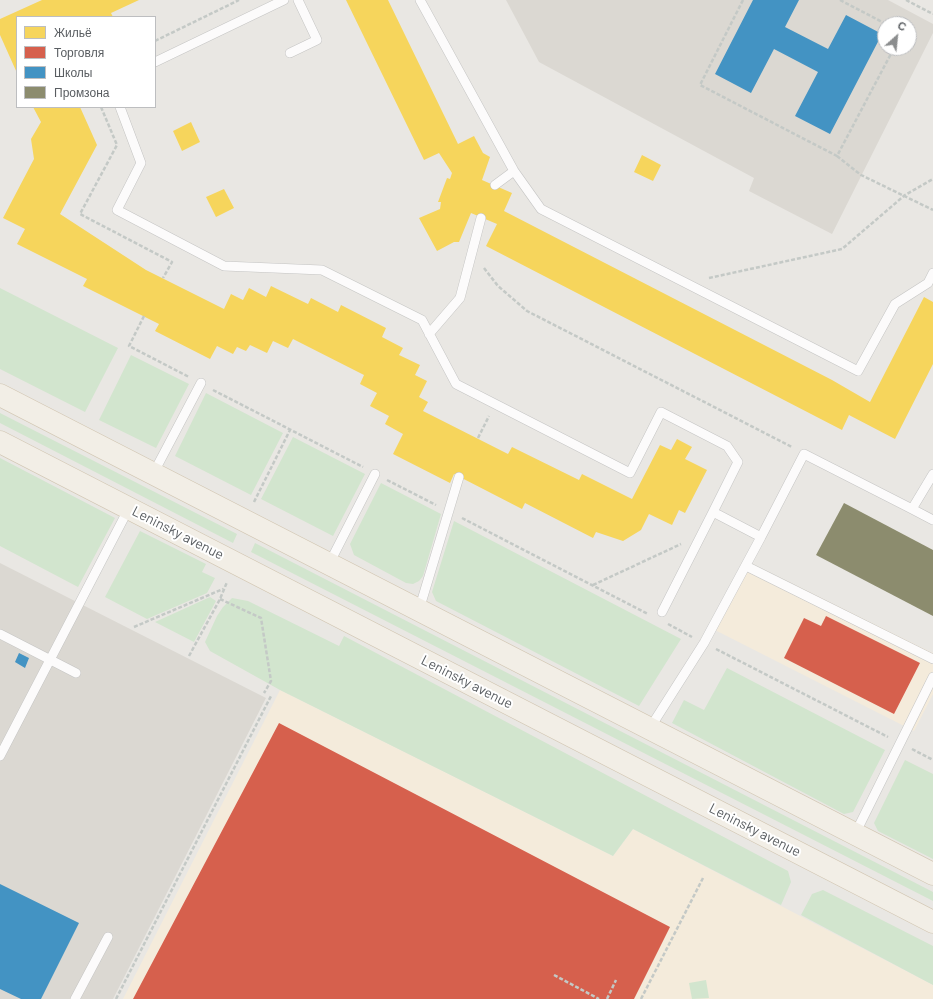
<!DOCTYPE html>
<meta charset="utf-8">
<style>
body{margin:0}
#map{position:relative;width:933px;height:999px;overflow:hidden;background:#e9e7e3;font-family:Barlow,sans-serif}
canvas{display:block}
.legend{position:absolute;left:16px;top:16px;width:140px;height:92px;box-sizing:border-box;background:#fff;border:1px solid #bdbec0;margin:0;padding:5px 7px;list-style:none;font-size:12px;color:#595d61}
.legend li{display:flex;align-items:center;gap:8px;height:20px}
.legend b{width:20px;border:1px solid #bdbec0}
.north{position:absolute;left:877px;top:16px;width:40px;height:40px;box-sizing:border-box;background:#fff;border:1px solid #bdbec0;border-radius:50%;rotate:27deg;font-size:11px;font-weight:700;line-height:16px;text-align:center;color:#595d61}
.north::after{content:'';display:block;margin:auto;width:14px;height:18px;background:#8b8d8e;clip-path:polygon(50% 0,100% 100%,50% 72%,0 100%)}
</style>
<div id="map">
<canvas width="933" height="999"></canvas>
<ul class="legend">
<li><b style="height:11px;background:#f6d55c"></b>Жильё</li>
<li><b style="height:11px;background:#d6604d"></b>Торговля</li>
<li><b style="height:11px;background:#4393c3"></b>Школы</li>
<li><b style="height:11px;background:#8c8c6e"></b>Промзона</li>
</ul>
<div class="north">С</div>
</div>
<script>
const ctx = document.querySelector('canvas').getContext('2d');
ctx.lineJoin = 'round';
function paint(path, color) {
  ctx.fillStyle = color;
  ctx.fill(path, 'evenodd');
}
function shape(rows) {
  const path = new Path2D();
  for (const r of rows) {
    path.moveTo(r[0], r[1]);
    for (let i = 2; i < r.length; i += 2) path.lineTo(r[i], r[i + 1]);
  }
  return path;
}
function stroke(path, color, width, dash) {
  ctx.strokeStyle = color;
  ctx.lineWidth = width;
  ctx.lineCap = dash ? 'butt' : 'round';
  ctx.setLineDash(dash || []);
  ctx.stroke(path);
}
function label(font, color, halo, rows, align = 'center') {
  ctx.font = font + ' Barlow,sans-serif';
  ctx.lineWidth = 4;
  ctx.setLineDash([]);
  ctx.textBaseline = 'middle';
  ctx.strokeStyle = halo;
  ctx.fillStyle = color;
  for (const [text, x, y, turn = 0] of rows) {
    ctx.save();
    ctx.translate(x, y);
    ctx.rotate((+turn || 0) * Math.PI / 180);
    ctx.textAlign = isNaN(turn) ? turn : align;
    if (halo) ctx.strokeText(text, 0, 0);
    ctx.fillText(text, 0, 0);
    ctx.restore();
  }
}
const commercial = shape([
 [745,560,933,653,933,694,914,731,709,627],
 [280,690,613,856,633,829,933,985,933,999,123,999]
]);
const education = shape([
 [506,0,888,0,933,24,933,33,832,234,749,191,754,178,539,62],
 [885,24,909,24,909,48,885,48],
 [0,563,266,698,113,999,0,999]
]);
const green = shape([
 [0,288,118,348,85,412,0,369],
 [131,355,189,384,156,448,99,420],
 [206,393,283,433,251,495,175,456],
 [0,413,237,534,233,543,0,423],
 [293,437,365,474,333,536,261,499],
 [0,458,115,518,78,587,0,546],
 [381,483,441,514,423,576,419,581,413,584,406,583,354,555,350,544],
 [454,521,681,639,639,706,436,601,432,592],
 [140,531,206,564,202,572,215,578,207,593,147,619,105,597],
 [255,543,933,892,933,901,251,552],
 [210,597,216,601,194,642,155,622],
 [232,598,248,601,339,646,344,636,788,871,791,882,781,905,633,829,613,856,280,690,210,651,205,642,217,616,223,607],
 [727,668,885,750,853,812,844,814,672,723,684,700,704,710],
 [905,760,933,774,933,859,878,831,874,823],
 [823,890,933,946,933,985,801,915,812,894],
 [706,980,709,998,692,999,689,983]
]);
const homes = shape([
 [42,0,139,0,111,13,113,17,17,17,17,73,0,35,0,19],
 [346,0,388,0,458,144,474,136,483,153,490,157,482,180,512,193,504,211,832,380,870,402,924,297,933,302,933,364,895,439,849,415,842,430,486,246,497,224,471,213,459,242,454,242,437,251,419,218,440,209,441,202,438,202,447,178,450,179,452,173,439,153,424,160],
 [33,107,80,107,97,145,60,214,146,270,224,309,231,294,243,300,249,288,266,297,271,286,308,304,311,298,338,312,341,305,386,328,382,337,403,348,399,355,420,365,415,375,427,381,419,397,428,402,423,411,508,454,512,447,579,480,582,474,632,499,660,445,671,450,677,439,692,447,685,459,707,470,685,513,679,510,672,525,649,514,641,530,623,541,596,532,593,538,525,503,522,509,454,474,450,483,393,454,403,434,385,424,389,416,370,406,377,393,360,384,364,375,293,339,288,348,273,341,267,353,250,345,246,351,237,347,233,354,217,346,210,359,155,331,159,324,83,286,87,279,17,244,25,229,3,218,34,159,31,139,41,122],
 [191,122,200,142,182,151,173,131],
 [642,155,661,165,653,181,634,172],
 [224,189,234,208,216,217,206,197]
]);
const shops = shape([
 [826,616,920,663,894,714,784,658,804,618,821,626],
 [279,723,670,927,634,999,133,999]
]);
const schools = shape([
 [753,0,799,0,785,27,828,49,846,15,882,34,830,134,795,116,818,72,774,49,751,93,715,74],
 [19,653,29,658,25,668,15,662],
 [0,884,79,923,41,999,21,999,0,989]
]);
const industry = shape([
 [844,503,933,550,933,616,816,555]
]);
const path = shape([
 [743,0,700,85,837,156,894,48],
 [840,0,886,24],
 [906,0,933,14],
 [155,41,239,0],
 [101,107,117,145,80,214,172,262,163,278],
 [837,156,861,175,933,210],
 [484,268,498,286,527,311,792,447],
 [709,278,842,249,905,195,933,179],
 [144,316,129,346,189,377],
 [213,390,363,467],
 [478,438,489,416],
 [387,480,436,505],
 [254,502,290,430],
 [462,518,648,614],
 [593,585,681,544],
 [220,599,261,618,271,681,264,693],
 [668,624,692,637],
 [134,627,223,589],
 [716,649,888,737],
 [189,656,220,599,227,582],
 [912,749,933,760],
 [554,975,599,999],
 [116,999,271,696],
 [607,999,616,980],
 [641,999,703,878]
]);
const service = shape([
 [420,0,514,171,541,209,858,371,895,304,928,283,933,273],
 [290,53,317,40,298,0],
 [155,62,284,0],
 [120,107,141,163,117,210,224,266,322,270,422,320,456,384,630,473,661,412,727,446,738,462,713,512,761,537,704,643,650,728],
 [495,185,514,171],
 [429,334,460,298,481,218],
 [153,474,201,383],
 [912,509,933,520],
 [761,537,804,454,912,509,933,474],
 [329,564,375,474],
 [746,566,933,659],
 [419,610,459,477],
 [662,612,713,512],
 [0,634,76,673],
 [0,756,129,508],
 [855,834,933,677],
 [75,999,108,937]
]);
const primary = shape([
 [0,395,933,874],
 [0,442,933,922]
]);
const streetNames = [
 ["Leninsky avenue",178,533,27],
 ["Leninsky avenue",467,682,27],
 ["Leninsky avenue",755,830,27]
];
paint(commercial, '#f4ebdb');
paint(education, '#dbd8d2');
paint(green, '#d2e5ce');
paint(homes, '#f6d55c');
paint(shops, '#d6604d');
paint(schools, '#4393c3');
paint(industry, '#8c8c6e');
stroke(service, '#c4c4c3', 10);
stroke(primary, '#d1c5b1', 23);
stroke(path, '#c4c9c6', 2.5, [4, 2]);
stroke(service, '#fcfbfb', 9);
stroke(primary, '#f2eee6', 22);
label('14px', '#595d61', '#fff', streetNames);
</script>
